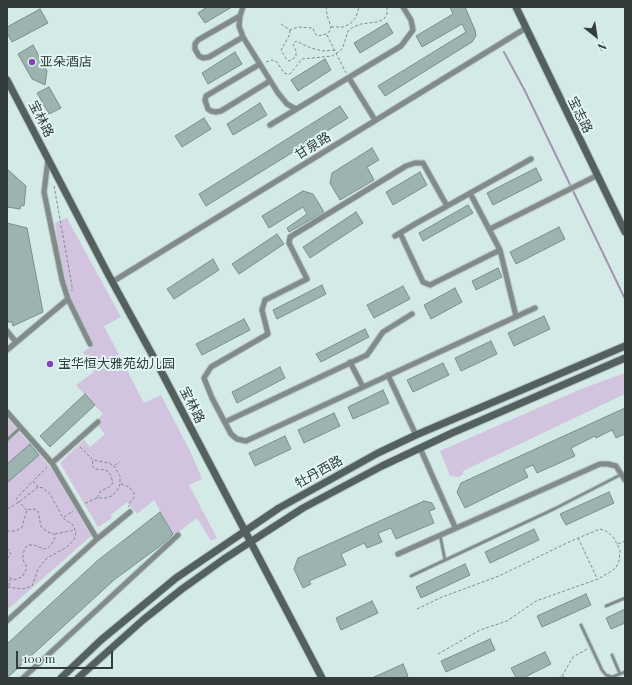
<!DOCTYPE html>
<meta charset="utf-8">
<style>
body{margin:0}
#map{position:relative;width:632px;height:685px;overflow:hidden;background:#d4eae6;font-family:"Playfair Display",serif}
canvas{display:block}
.frame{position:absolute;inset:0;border:8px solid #333c3a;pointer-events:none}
.north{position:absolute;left:576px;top:16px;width:40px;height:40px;-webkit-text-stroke:3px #e1f7f4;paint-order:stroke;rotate:150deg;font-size:11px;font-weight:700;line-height:16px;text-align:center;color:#333c3a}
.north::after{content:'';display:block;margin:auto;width:14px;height:18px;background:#333c3a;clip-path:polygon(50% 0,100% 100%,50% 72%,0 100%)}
.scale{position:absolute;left:16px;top:651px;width:97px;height:18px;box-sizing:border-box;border:2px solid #333c3a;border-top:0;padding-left:5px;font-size:12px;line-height:14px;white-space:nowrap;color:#333c3a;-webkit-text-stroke:3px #e1f7f4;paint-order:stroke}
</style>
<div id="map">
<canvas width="632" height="685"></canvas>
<div class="frame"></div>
<div class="north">N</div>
<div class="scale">100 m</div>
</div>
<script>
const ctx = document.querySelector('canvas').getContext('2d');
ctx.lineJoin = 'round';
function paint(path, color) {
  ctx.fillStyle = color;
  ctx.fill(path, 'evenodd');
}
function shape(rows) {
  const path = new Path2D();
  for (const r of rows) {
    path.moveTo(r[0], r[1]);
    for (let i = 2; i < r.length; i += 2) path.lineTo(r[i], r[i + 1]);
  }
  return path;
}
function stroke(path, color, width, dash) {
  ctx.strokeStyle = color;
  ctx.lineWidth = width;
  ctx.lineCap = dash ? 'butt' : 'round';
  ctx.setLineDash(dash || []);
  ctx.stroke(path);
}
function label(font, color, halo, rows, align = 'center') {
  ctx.font = font + ' "Playfair Display","Noto Sans SC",serif';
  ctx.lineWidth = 4;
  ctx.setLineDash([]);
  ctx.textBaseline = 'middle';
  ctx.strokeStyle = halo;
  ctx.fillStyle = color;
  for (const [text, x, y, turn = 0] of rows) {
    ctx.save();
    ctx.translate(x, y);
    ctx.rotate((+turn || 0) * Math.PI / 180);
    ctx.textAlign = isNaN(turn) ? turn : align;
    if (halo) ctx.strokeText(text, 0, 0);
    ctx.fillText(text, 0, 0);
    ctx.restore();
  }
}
const green = shape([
 [67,218,121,317,104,326,144,403,161,395,192,455,202,479,189,485,217,538,211,541,197,518,174,535,154,500,137,514,127,502,111,515,112,518,98,527,60,463,84,440,90,447,105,434,95,422,103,414,76,385,94,372,83,352,94,345,68,292,63,274,55,223],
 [625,373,625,394,463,471,463,474,459,477,450,476,440,451,581,389],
 [7,418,51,468,91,536,7,610]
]);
const stream = shape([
 [504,52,525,91,625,299]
]);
const building = shape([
 [207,7,232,7,205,23,198,13,207,7],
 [450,7,465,7,475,30,476,36,472,42,385,96,378,86,466,32,462,24,422,47,416,36,453,14,450,7],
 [40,9,48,23,12,42,7,33,7,27,40,9],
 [387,23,393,33,360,53,354,43,387,23],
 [33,45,47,71,45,85,32,79,18,54,33,45],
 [235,52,242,64,208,84,202,73,235,52],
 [325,59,331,70,298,91,291,80,325,59],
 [49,87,61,108,49,114,37,93,49,87],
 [260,103,267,115,233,135,227,124,260,103],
 [340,106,348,118,206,206,199,194,340,106],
 [204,118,211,129,182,147,175,136,204,118],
 [372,148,379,160,367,167,374,180,340,200,330,183,332,173,372,148],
 [536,168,542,180,493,205,487,193,536,168],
 [7,169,26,186,24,206,21,205,20,209,7,207,7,169],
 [420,172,427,185,393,205,386,192,420,172],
 [303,191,313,194,324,212,289,232,287,228,307,214,303,207,269,228,262,216,303,191],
 [468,205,473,213,423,241,419,233,468,205],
 [356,212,363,223,310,258,303,247,356,212],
 [7,223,27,228,43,312,13,326,12,322,8,322,7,317,7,223],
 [559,227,565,239,516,264,510,252,559,227],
 [277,234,284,244,239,274,232,264,277,234],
 [213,259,219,270,174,299,167,289,213,259],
 [498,268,502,277,476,290,472,281,498,268],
 [322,285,326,294,277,319,273,310,322,285],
 [403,286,410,299,374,318,367,305,403,286],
 [455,288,462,302,431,319,424,305,455,288],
 [544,316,550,329,514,346,508,333,544,316],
 [244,319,250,330,202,355,196,344,244,319],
 [365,329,369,337,321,362,316,354,365,329],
 [491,341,497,354,461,371,455,358,491,341],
 [443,363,449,375,413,392,407,380,443,363],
 [280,367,285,378,237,403,232,392,280,367],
 [383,390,389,403,353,419,348,407,383,390],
 [85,394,95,405,50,447,40,436,85,394],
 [625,408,625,434,616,438,612,430,596,438,595,436,571,448,575,456,537,473,533,465,524,469,528,477,465,508,457,492,461,483,625,408],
 [334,413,340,426,304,443,298,430,334,413],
 [285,436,291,449,255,466,249,453,285,436],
 [30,444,39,455,7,483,7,464,30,444],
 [609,492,614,503,566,525,560,514,609,492],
 [424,501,432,503,435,509,429,511,434,523,396,539,391,528,378,533,382,542,367,548,364,543,341,554,346,565,309,581,311,584,303,588,294,569,298,558,424,501],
 [160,512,173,534,164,543,114,580,7,678,7,644,97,561,160,512],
 [534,529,539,540,490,563,485,552,534,529],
 [465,564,470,575,421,598,416,587,465,564],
 [586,594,591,605,542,627,537,616,586,594],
 [372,601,378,613,341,630,336,618,372,601],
 [625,609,625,623,611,629,606,618,625,609],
 [490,639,495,650,446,672,441,661,490,639],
 [545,652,551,664,523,678,516,678,511,668,545,652],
 [403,664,408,676,404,678,372,678,403,664]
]);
const path = shape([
 [281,24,290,30,298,27,313,28,315,34,318,36,326,34,330,31,331,27,327,15,326,7],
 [331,27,343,27,350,24,356,17,359,7],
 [290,30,289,36,281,50,287,60,289,61,296,57,296,51,293,44,296,41,311,48,323,51,335,50],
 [327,35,346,73],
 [266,62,272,60,277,62,284,73,287,74,290,74,302,59,332,56,340,51,343,47,348,31,353,27,361,24,377,22,384,19,387,14,387,7],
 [54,186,72,286,72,291],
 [80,447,93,460,109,463,114,466,120,476,120,484,118,489,112,496,105,498,97,498,84,504],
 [93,461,92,466,95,469,105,470,109,472,113,482,111,486,101,491,97,498],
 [115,465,120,462],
 [121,484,129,487,134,493,134,497,129,504,129,507],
 [38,487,33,481,47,467],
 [7,509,19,502,38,487,43,488,50,494,63,518,73,525,76,532,74,540,67,547,47,558,38,569,32,586,23,589,7,587],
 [27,510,16,499,33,481],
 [64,517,73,511],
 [7,531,16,531,22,527,27,510,34,509,38,511,41,527,48,532,54,534,55,538,53,542,48,548,44,549,34,545,29,545,25,548,23,554,23,560,26,565,26,570,22,577,13,580,7,575],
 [55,534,75,530],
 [578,538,597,578],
 [618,544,625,541],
 [7,548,11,554,7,559],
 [9,586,10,579],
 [417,609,442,597,499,576,571,541,600,529,606,531,610,534,614,538,620,550,619,561,616,568,610,572,598,579,536,601,507,621,480,630,438,654],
 [562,676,573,657,587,649],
 [558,678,562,676,566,678]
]);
const lane = shape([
 [7,440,20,428],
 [440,535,445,560],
 [411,576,554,509,622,474],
 [606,606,625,598],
 [581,625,602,670,606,675,612,677,625,672],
 [612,655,620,674]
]);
const street = shape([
 [243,7,240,16,239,26,243,37,278,93,287,104,296,109],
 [240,16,198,40,195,44,195,49,199,56,203,58,209,57,243,37],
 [260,64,206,96,205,100,208,109,211,111,216,112,221,111,270,81],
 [349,78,375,120],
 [270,125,401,46,413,30,411,20,403,7],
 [48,160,44,192,62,280,68,299,90,344],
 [470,193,500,250,516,316],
 [447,206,423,163,415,163,406,166,290,237,289,243,307,279,265,300,262,310,268,334,211,367,204,378,212,398,231,434,237,439,246,441,535,308],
 [490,229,596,176],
 [400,233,423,282,430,285,500,250],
 [395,236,415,224,531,159],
 [112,282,526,28],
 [7,331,16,342],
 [7,350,68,299],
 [350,362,363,387],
 [388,375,416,435],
 [7,412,52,463,97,539],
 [225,422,367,355,383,332,412,314],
 [420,448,455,527],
 [52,463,98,422],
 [398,554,600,464,608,464,616,466,625,480],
 [7,621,97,539,130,512],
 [23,678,178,535]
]);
const secondary = shape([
 [516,7,625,232],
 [7,80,108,274,160,369,322,678],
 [61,678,101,640,176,578,279,508,378,453,416,435,625,346],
 [78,678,143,620,182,589,224,559,303,508,382,466,452,433,625,358]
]);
const markers = [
 [32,62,4,"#8541b5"],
 [50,364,4,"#8541b5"]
];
const poiNames = [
 ["亚朵酒店",40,62],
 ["宝华恒大雅苑幼儿园",58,364]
];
const streetNames = [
 ["宝志路",580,115,64],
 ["宝林路",41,119,63],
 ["甘泉路",313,146,-32],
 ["宝林路",192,405,63],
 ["牡丹西路",319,472,-29]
];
paint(green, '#d2c4de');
stroke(stream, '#a295b0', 2);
paint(building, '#9db3af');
stroke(building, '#7a8f8c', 1);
stroke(lane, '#b4c7c4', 4.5);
stroke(street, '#b4c7c4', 7);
stroke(secondary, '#b4c7c4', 9);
stroke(path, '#7e8d8a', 1, [3, 2]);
stroke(lane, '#828b89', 2.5);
stroke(street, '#828b89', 5);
stroke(secondary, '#53605e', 7);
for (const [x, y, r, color] of markers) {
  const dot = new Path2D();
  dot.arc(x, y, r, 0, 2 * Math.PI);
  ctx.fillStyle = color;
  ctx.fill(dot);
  stroke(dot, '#e1f7f4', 1.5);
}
label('13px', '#333c3a', '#e1f7f4', poiNames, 'left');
label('13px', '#333c3a', '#e1f7f4', streetNames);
</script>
